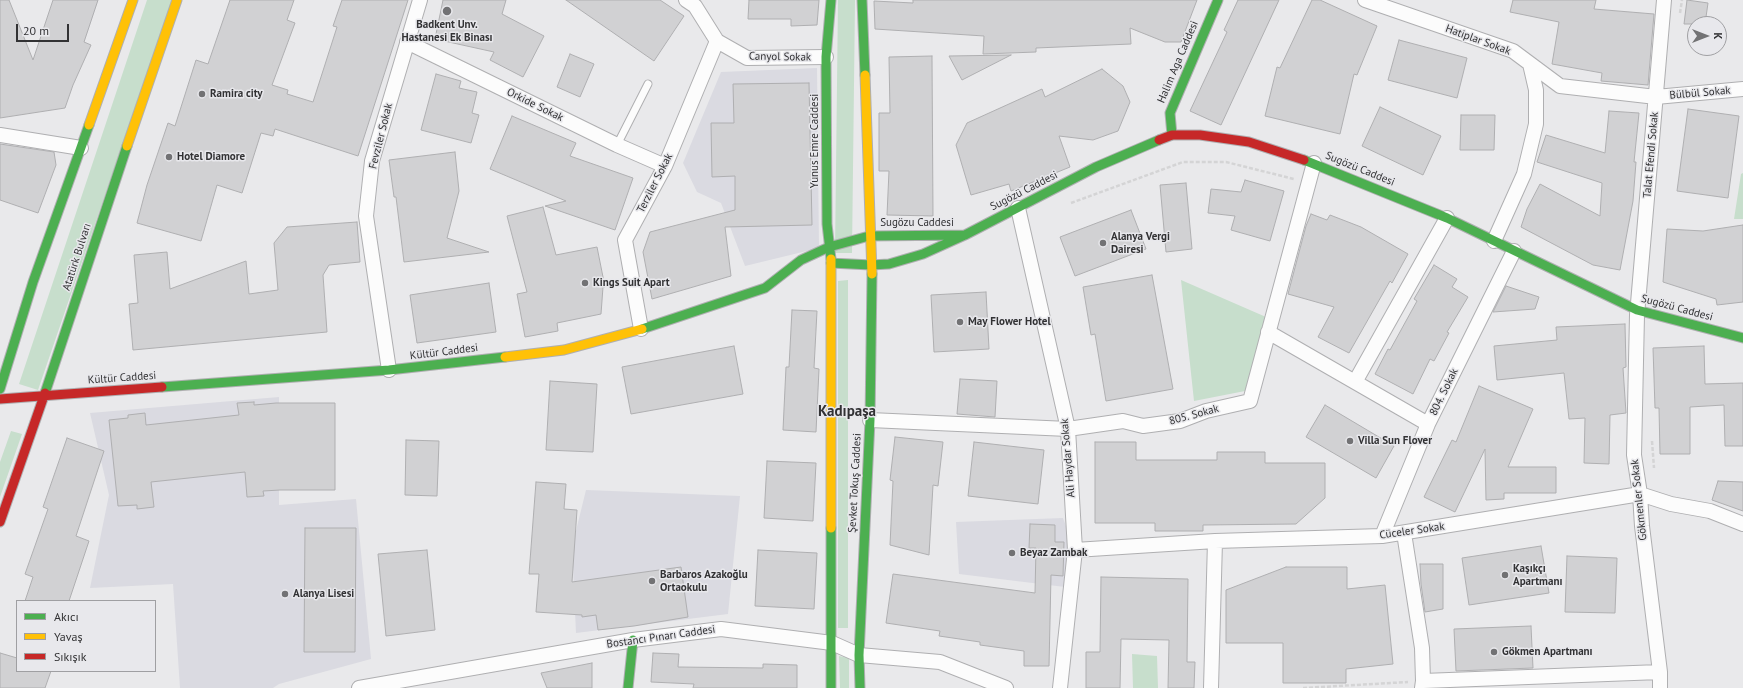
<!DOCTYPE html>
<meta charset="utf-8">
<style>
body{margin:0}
#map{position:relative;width:1743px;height:688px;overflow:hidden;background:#e9e9eb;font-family:"PT Sans",sans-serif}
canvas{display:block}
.legend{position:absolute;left:16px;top:600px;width:140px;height:72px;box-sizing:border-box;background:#e8e8ec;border:1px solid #9f9fa2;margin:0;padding:5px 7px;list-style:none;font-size:12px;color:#323234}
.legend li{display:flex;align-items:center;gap:8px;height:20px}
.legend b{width:20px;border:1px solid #9f9fa2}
.north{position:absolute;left:1687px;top:16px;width:40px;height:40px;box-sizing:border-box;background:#e8e8ec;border:1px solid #9f9fa2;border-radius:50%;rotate:90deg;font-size:11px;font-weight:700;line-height:16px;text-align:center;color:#323234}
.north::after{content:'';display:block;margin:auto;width:14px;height:18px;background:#727274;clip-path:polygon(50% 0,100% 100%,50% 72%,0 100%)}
.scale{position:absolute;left:16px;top:24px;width:53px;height:18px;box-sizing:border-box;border:2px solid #323234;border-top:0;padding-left:5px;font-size:12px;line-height:14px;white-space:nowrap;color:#323234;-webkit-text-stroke:3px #e8e8ec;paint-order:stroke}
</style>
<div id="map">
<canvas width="1743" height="688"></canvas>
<ul class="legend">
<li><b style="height:5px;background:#4caf50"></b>Akıcı</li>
<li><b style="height:5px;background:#ffc107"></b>Yavaş</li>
<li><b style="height:5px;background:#c62828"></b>Sıkışık</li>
</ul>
<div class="north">K</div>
<div class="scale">20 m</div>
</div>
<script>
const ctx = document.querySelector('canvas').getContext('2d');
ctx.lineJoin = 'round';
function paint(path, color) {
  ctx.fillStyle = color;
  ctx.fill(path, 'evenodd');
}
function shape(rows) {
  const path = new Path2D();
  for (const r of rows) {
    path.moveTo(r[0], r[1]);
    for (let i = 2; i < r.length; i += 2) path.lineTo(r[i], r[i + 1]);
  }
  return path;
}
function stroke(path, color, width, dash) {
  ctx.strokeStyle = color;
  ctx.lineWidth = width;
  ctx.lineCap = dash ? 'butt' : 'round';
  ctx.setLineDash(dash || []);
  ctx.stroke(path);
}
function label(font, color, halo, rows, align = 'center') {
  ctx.font = font + ' "PT Sans",sans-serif';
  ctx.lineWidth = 3;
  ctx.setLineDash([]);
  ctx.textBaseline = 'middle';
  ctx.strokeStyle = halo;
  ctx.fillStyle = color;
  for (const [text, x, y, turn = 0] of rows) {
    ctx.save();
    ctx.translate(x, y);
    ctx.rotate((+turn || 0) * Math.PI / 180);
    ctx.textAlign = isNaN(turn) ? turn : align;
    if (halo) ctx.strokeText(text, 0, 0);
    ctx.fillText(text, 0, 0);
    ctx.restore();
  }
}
const built = shape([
 [817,68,819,248,745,266,721,203,697,192,683,163,721,72],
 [279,397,279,505,356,499,371,659,279,684,273,688,180,688,173,584,90,588,109,495,90,413],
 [586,490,740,496,728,614,576,633,572,547],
 [1063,518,1068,532,1065,587,959,574,956,522]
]);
const green = shape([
 [147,0,172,0,38,390,19,384],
 [838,0,855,0,852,253,835,253],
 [1743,173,1743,219,1734,219,1741,174],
 [848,280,848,628,838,628,838,281],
 [1181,280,1266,317,1245,391,1194,401],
 [11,431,22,434,0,497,0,462],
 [1132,654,1157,656,1158,688,1133,688],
 [839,656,849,658,849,688,840,688]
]);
const building = shape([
 [0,0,9,0,33,60,53,0,98,0,84,42,91,45,73,85,65,108,0,118,0,0],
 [230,0,294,0,287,20,295,23,272,85,288,90,287,94,313,102,337,27,333,26,342,0,408,0,358,156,275,129,273,136,261,133,242,193,217,185,201,241,137,223,147,185,168,123,175,126,196,60,208,64,230,0],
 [443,0,506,0,502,14,544,36,523,77,490,60,494,52,435,39,443,0],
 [566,0,660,0,684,16,654,61,566,0],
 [749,0,819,0,817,25,791,26,791,19,748,19,749,0],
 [913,0,1197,0,1181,42,1165,42,1130,28,1131,44,1036,48,1036,52,983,54,984,36,875,29,874,1,913,3,913,0],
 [1238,0,1279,0,1221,125,1190,111,1227,32,1224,30,1238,0],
 [1312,0,1320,0,1377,26,1357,75,1354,74,1340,134,1265,116,1277,67,1280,68,1312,0],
 [1513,0,1596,0,1594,9,1654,14,1648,85,1601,81,1602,73,1552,64,1559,22,1510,12,1513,0],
 [1687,0,1708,3,1705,24,1684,24,1687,0],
 [1399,40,1467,58,1457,98,1388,80,1399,40],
 [570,54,594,64,580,97,557,87,570,54],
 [1011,55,962,80,949,56,1011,55],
 [932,56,933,216,887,215,889,171,879,171,879,113,890,113,889,57,932,56],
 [1102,69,1123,86,1130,102,1118,131,1093,140,1059,136,1070,167,1011,191,1009,184,971,195,956,145,967,123,1042,89,1045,97,1102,69],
 [436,74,461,81,459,88,477,92,472,113,479,115,471,143,421,130,436,74],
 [809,83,812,225,725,227,731,276,652,299,643,252,650,232,735,210,735,176,712,177,711,123,734,123,733,84,809,83],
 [1380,107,1441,136,1423,175,1362,146,1380,107],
 [1688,109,1739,116,1728,198,1677,191,1688,109],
 [1609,111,1639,113,1634,162,1636,162,1633,201,1620,270,1593,265,1521,227,1527,209,1540,184,1600,216,1602,183,1537,162,1546,135,1605,153,1609,111],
 [1461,115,1495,115,1494,150,1460,150,1461,115],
 [512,116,576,143,570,156,633,178,615,230,545,206,566,201,490,169,512,116],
 [0,144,54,152,56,165,38,213,0,200,0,144],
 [455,152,459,191,447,238,489,252,404,262,396,197,394,197,389,160,455,152],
 [1245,180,1284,191,1270,241,1231,230,1235,216,1208,213,1211,189,1241,192,1245,180],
 [1186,183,1192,249,1166,252,1160,185,1186,183],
 [543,207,556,255,597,247,605,287,603,287,601,314,557,323,558,331,525,337,517,294,527,292,507,216,543,207],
 [1131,210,1146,249,1075,276,1060,237,1131,210],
 [1311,214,1327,220,1330,215,1361,227,1408,254,1392,283,1390,281,1349,353,1318,337,1334,307,1288,294,1306,226,1311,214],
 [357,222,360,262,329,265,323,275,327,332,133,350,129,304,138,303,134,255,167,252,170,289,246,261,249,294,278,290,274,243,287,227,357,222],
 [1743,225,1743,302,1717,305,1716,299,1663,282,1667,229,1703,231,1743,225],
 [1434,265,1457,279,1452,287,1468,297,1447,332,1449,333,1434,361,1430,359,1413,394,1375,374,1388,349,1390,350,1417,301,1414,299,1434,265],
 [1152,275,1173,389,1106,401,1095,334,1091,335,1083,287,1152,275],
 [489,283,496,332,417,343,410,295,489,283],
 [1506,286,1539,297,1535,309,1493,312,1506,286],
 [986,292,989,349,934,352,931,295,986,292],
 [792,310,817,311,814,368,819,369,816,432,783,430,786,367,789,367,792,310],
 [1625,324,1626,367,1623,368,1626,413,1610,415,1609,464,1584,463,1585,418,1569,419,1564,373,1497,380,1494,346,1557,340,1556,327,1625,324],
 [734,346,743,394,631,414,622,367,734,346],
 [1704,346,1705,384,1743,383,1743,446,1725,446,1724,405,1690,407,1690,454,1660,454,1659,408,1655,408,1653,348,1704,346],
 [960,379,997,381,995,417,957,414,960,379],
 [550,381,597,384,593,452,546,450,550,381],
 [1479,386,1533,409,1508,467,1556,467,1556,493,1504,493,1504,499,1486,500,1485,449,1455,512,1424,497,1452,440,1456,442,1479,386],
 [254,402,254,405,276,403,335,403,335,490,280,490,263,491,264,496,247,497,245,472,151,482,154,507,137,509,137,505,118,506,109,420,128,418,128,415,145,413,146,425,239,415,237,403,254,402],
 [1325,405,1394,446,1376,478,1306,437,1325,405],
 [895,437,943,442,938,486,933,485,929,555,890,545,893,481,890,480,895,437],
 [67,438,104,451,76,536,89,541,69,601,25,601,33,577,25,574,48,509,43,507,67,438],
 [406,440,439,441,437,496,405,495,406,440],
 [974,442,1044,450,1038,504,968,496,974,442],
 [1095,442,1136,442,1136,460,1217,460,1217,452,1265,452,1265,463,1325,463,1325,498,1296,524,1203,525,1203,531,1155,531,1155,523,1095,523,1095,442],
 [767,461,816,463,813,521,764,518,767,461],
 [1718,481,1743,482,1743,511,1712,500,1718,481],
 [536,482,566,484,564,509,577,510,572,582,681,567,688,617,634,626,598,630,596,615,582,617,582,615,536,612,539,574,529,574,536,482],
 [1030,524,1055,525,1055,542,1064,542,1063,576,1051,575,1049,666,1024,666,1024,651,980,645,980,642,939,636,940,631,886,623,893,574,1035,593,1036,548,1029,548,1030,524],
 [305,528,356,528,355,652,304,652,305,528],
 [1541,546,1549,593,1469,605,1462,558,1541,546],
 [427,550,435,630,386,636,378,554,427,550],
 [758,550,817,553,814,609,755,606,758,550],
 [1567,556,1617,558,1615,613,1565,612,1567,556],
 [1420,564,1443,564,1443,609,1425,612,1421,584,1420,564],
 [1286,567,1347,567,1347,589,1385,585,1393,664,1346,669,1346,683,1283,683,1283,643,1226,643,1226,590,1286,567],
 [1101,577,1188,579,1187,662,1195,662,1194,688,1168,688,1169,640,1121,639,1120,688,1086,688,1086,652,1100,652,1101,577],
 [1531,626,1533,668,1456,671,1454,629,1531,626],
 [0,653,17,658,17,671,51,671,45,688,0,688,0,653],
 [653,653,679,654,678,667,763,668,763,664,797,665,797,688,693,688,694,684,651,682,653,653],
 [592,663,592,688,547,688,541,673,592,663]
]);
const path = shape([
 [1680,13,1682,0],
 [1071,203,1183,162,1226,162,1294,179],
 [1652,441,1654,468],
 [1303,688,1408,682]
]);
const lane = shape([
 [617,145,648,84]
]);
const street = shape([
 [686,0,695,6,717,41,747,58,826,57],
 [1365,0,1513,51,1560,86,1656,97,1743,89],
 [407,42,617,145,665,166],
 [0,135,81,148],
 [1018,208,1068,429,1075,550,1060,688],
 [1494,241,1524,174,1536,124,1536,90,1530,64],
 [641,329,625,240,665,166,717,41],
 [1268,332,1428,424],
 [389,370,366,216,372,161,420,0],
 [1355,382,1447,218],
 [870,420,1068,429,1123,421,1143,426,1180,421,1206,411,1250,401,1314,163],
 [1404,533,1422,648,1423,681,1422,688],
 [1382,536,1428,424,1514,251],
 [1075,550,1215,541,1382,536,1640,494,1671,504,1710,511,1743,524],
 [1423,681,1660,672],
 [359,688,633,640,721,629,832,643,859,655,940,662,1006,688],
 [1211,688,1215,541],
 [1660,688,1660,672,1642,526,1640,494,1634,455,1637,315,1664,0]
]);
const fast = shape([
 [862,0,865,75],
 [1172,135,1170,113,1218,0],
 [1304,160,1447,218,1637,310,1743,338],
 [831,259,827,224,826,57,831,0],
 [831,263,871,265,889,264,923,254,965,235,1096,167,1159,140],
 [642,329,765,288,801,260,829,247,869,236,965,235],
 [162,387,389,370,505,357],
 [0,389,33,282,89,125],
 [45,393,127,146],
 [628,688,633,640],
 [831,688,831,528],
 [860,688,859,655,870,420,872,274]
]);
const slow = shape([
 [865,75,872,274],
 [89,125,133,0],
 [127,146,177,0],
 [831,259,831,528],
 [505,357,564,350,642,329]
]);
const jam = shape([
 [1159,140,1172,135,1200,135,1249,142,1304,160],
 [0,399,162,387],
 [0,522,45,393]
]);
const markers = [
 [447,11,5,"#727274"],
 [202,94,4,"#727274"],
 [169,157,4,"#727274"],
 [1103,243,4,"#727274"],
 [585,283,4,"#727274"],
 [960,322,4,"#727274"],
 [1350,441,4,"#727274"],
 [1012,553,4,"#727274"],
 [1505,575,4,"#727274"],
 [652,581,4,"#727274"],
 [285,594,4,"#727274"],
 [1494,652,4,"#727274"]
];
const poiNames = [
 ["Badkent Unv.",447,25,"center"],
 ["Hastanesi Ek Binası",447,38,"center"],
 ["Ramira city",210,94],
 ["Hotel Diamore",177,157],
 ["Alanya Vergi",1111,237],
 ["Dairesi",1111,250],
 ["Kings Suit Apart",593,283],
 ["May Flower Hotel",968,322],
 ["Villa Sun Flover",1358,441],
 ["Beyaz Zambak",1020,553],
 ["Kaşıkçı",1513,569],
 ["Apartmanı",1513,582],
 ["Barbaros Azakoğlu",660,575],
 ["Ortaokulu",660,588],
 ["Alanya Lisesi",293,594],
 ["Gökmen Apartmanı",1502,652]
];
const streetNames = [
 ["Hatiplar Sokak",1478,40,20],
 ["Canyol Sokak",780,57,1],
 ["Halim Aga Caddesi",1178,62,-67],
 ["Bülbül Sokak",1700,93,-5],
 ["Orkide Sokak",535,105,26],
 ["Fevziler Sokak",381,136,-76],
 ["Yunus Emre Caddesi",815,141,-90],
 ["Talat Efendi Sokak",1651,155,-85],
 ["Sugözü Caddesi",1360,169,22],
 ["Terziler Sokak",655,183,-63],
 ["Sugözü Caddesi",1024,191,-27],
 ["Sugözu Caddesi",917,223],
 ["Atatürk Bulvarı",77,257,-72],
 ["Sugözü Caddesi",1677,308,15],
 ["Kültür Caddesi",444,352,-7],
 ["Kültür Caddesi",122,378,-4],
 ["804. Sokak",1444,392,-64],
 ["805. Sokak",1194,415,-15],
 ["Ali Haydar Sokak",1068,458,-95],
 ["Şevket Tokuş Caddesi",855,483,-87],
 ["Gökmenler Sokak",1639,500,-96],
 ["Cüceler Sokak",1412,531,-8],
 ["Bostancı Pınarı Caddesi",661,637,-8]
];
const districtNames = [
 ["Kadıpaşa",847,412]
];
paint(built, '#dadae1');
paint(green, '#c7decc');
paint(building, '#d1d1d3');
stroke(building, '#afafb1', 1);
stroke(lane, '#afafb1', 9);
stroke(street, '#afafb1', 16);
stroke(fast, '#afafb1', 11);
stroke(slow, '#afafb1', 11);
stroke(jam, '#afafb1', 11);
stroke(path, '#d4d4d5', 2.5, [4, 2]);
stroke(lane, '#fcfcfc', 7);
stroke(street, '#fcfcfc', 14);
stroke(fast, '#4caf50', 9);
stroke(slow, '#ffc107', 9);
stroke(jam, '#c62828', 9);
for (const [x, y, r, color] of markers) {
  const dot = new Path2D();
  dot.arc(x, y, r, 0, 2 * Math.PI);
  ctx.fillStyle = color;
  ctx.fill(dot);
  stroke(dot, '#e8e8ec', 1.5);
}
label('bold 11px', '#323234', '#e8e8ec', poiNames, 'left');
label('11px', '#323234', '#e8e8ec', streetNames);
label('bold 15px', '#323234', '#e8e8ec', districtNames);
</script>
